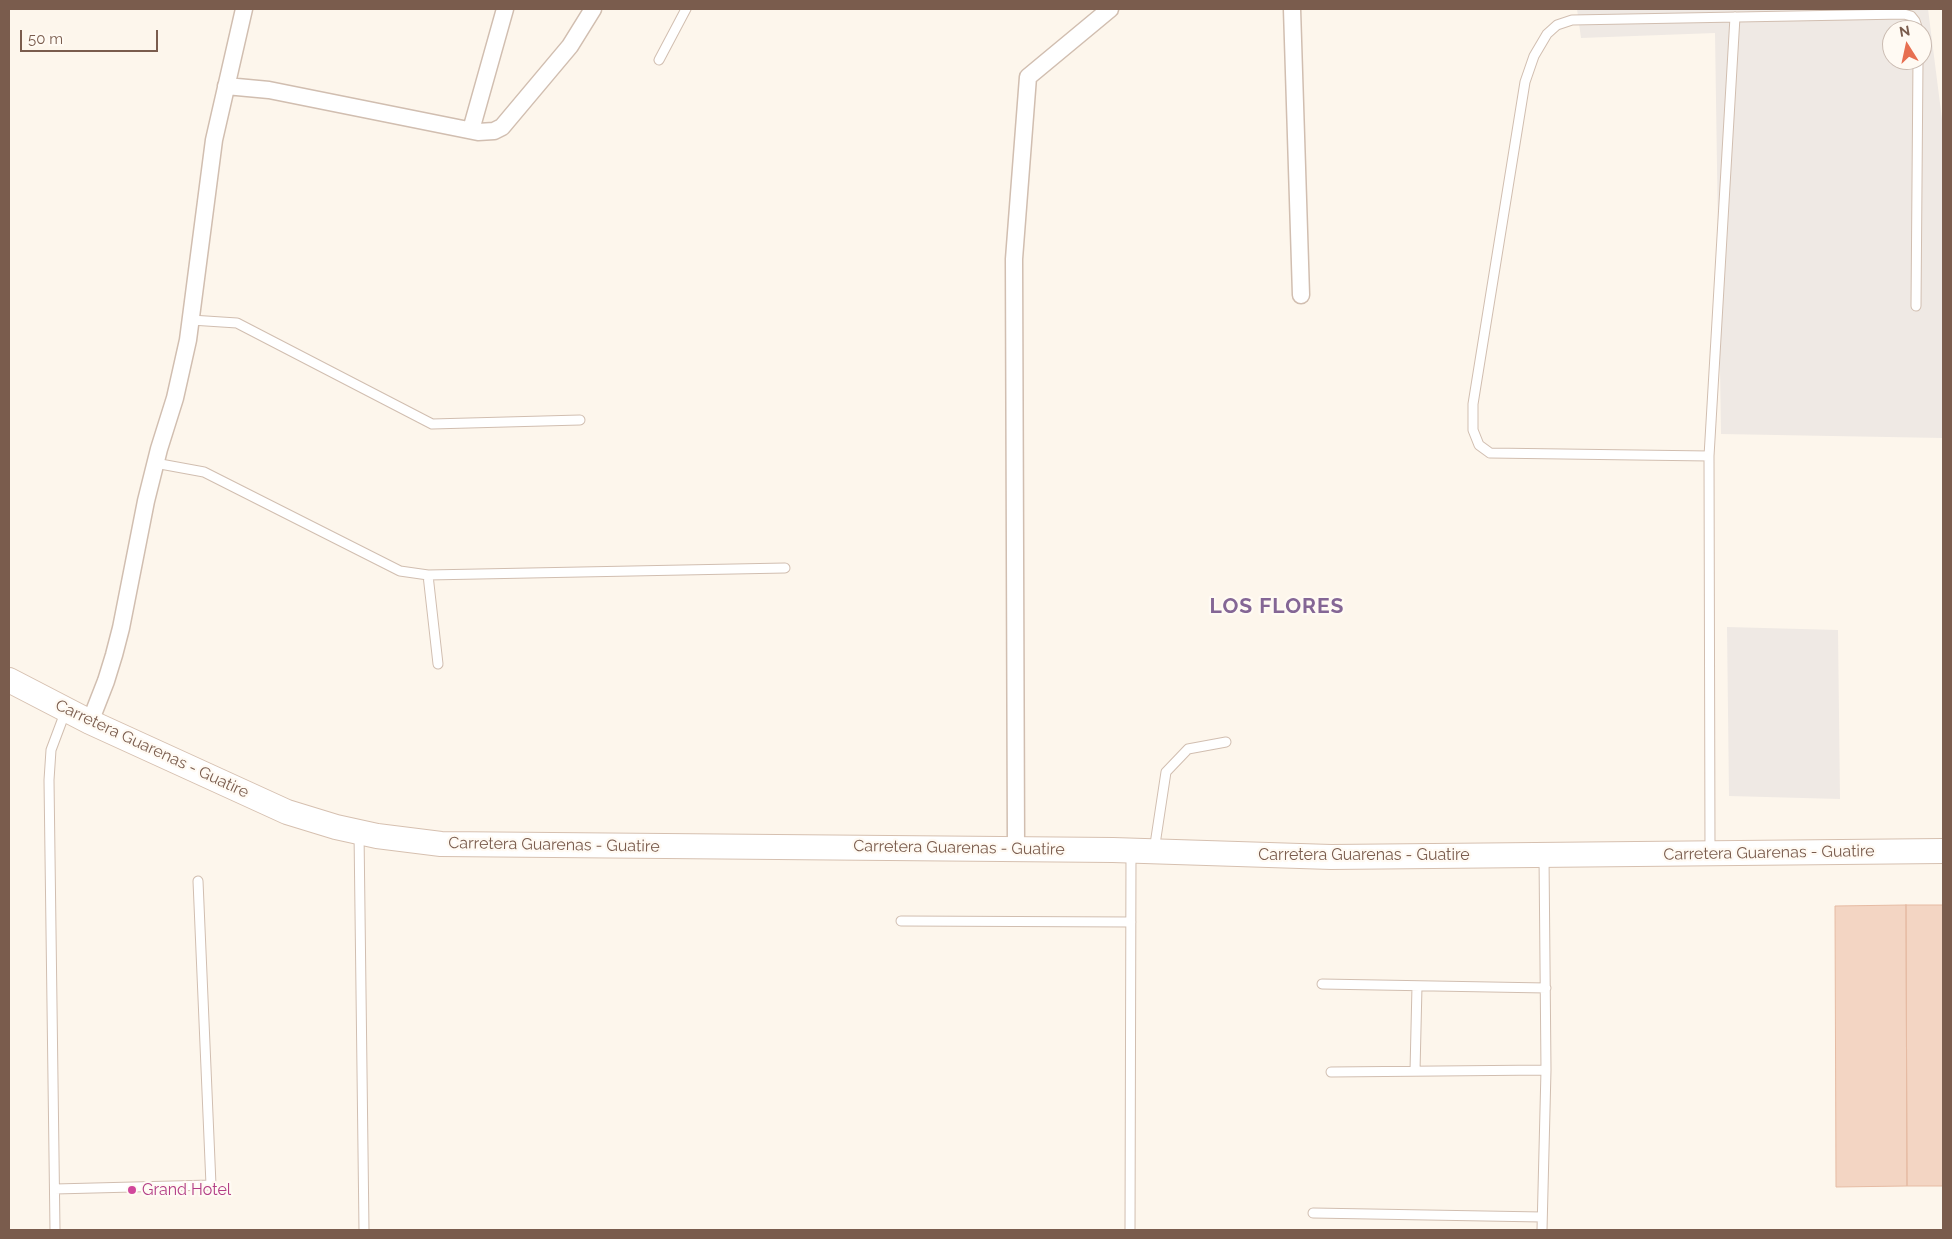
<!DOCTYPE html>
<style>
body{margin:0}
#map{position:relative;width:1952px;height:1239px;overflow:hidden;background:#fdf6ec;font-family:Raleway,sans-serif}
canvas{display:block}
.frame{position:absolute;inset:0;border:10px solid #7a5c4d;pointer-events:none}
.north{position:absolute;left:1882px;top:20px;width:50px;height:50px;box-sizing:border-box;background:#fffaf3;border:1px solid #cabbb1;border-radius:50%;rotate:350deg;font-size:14px;font-weight:700;line-height:20px;text-align:center;color:#7a5c4d}
.north::after{content:'';display:block;margin:auto;width:18px;height:22px;background:#e76f51;clip-path:polygon(50% 0,100% 100%,50% 72%,0 100%)}
.scale{position:absolute;left:20px;top:30px;width:138px;height:22px;box-sizing:border-box;border:2px solid #7a5c4d;border-top:0;padding-left:6px;font-size:15px;line-height:18px;white-space:nowrap;color:#7a5c4d;-webkit-text-stroke:4px #fffaf3;paint-order:stroke}
</style>
<div id="map">
<canvas width="1952" height="1239"></canvas>
<div class="frame"></div>
<div class="north">N</div>
<div class="scale">50 m</div>
</div>
<script>
const ctx = document.querySelector('canvas').getContext('2d');
ctx.lineJoin = 'round';
function paint(path, color) {
  ctx.fillStyle = color;
  ctx.fill(path, 'evenodd');
}
function shape(rows) {
  const path = new Path2D();
  for (const r of rows) {
    path.moveTo(r[0], r[1]);
    for (let i = 2; i < r.length; i += 2) path.lineTo(r[i], r[i + 1]);
  }
  return path;
}
function stroke(path, color, width, dash) {
  ctx.strokeStyle = color;
  ctx.lineWidth = width;
  ctx.lineCap = dash ? 'butt' : 'round';
  ctx.setLineDash(dash || []);
  ctx.stroke(path);
}
function label(font, color, halo, rows, align = 'center') {
  ctx.font = font + ' Raleway,sans-serif';
  ctx.lineWidth = 4.5;
  ctx.setLineDash([]);
  ctx.textBaseline = 'middle';
  ctx.strokeStyle = halo;
  ctx.fillStyle = color;
  for (const [text, x, y, turn = 0] of rows) {
    ctx.save();
    ctx.translate(x, y);
    ctx.rotate((+turn || 0) * Math.PI / 180);
    ctx.textAlign = isNaN(turn) ? turn : align;
    if (halo) ctx.strokeText(text, 0, 0);
    ctx.fillText(text, 0, 0);
    ctx.restore();
  }
}
const industrial = shape([
 [1577,9,1928,9,1943,127,1943,438,1721,434,1715,33,1581,38],
 [1892,30,1922,30,1922,60,1892,60],
 [1727,627,1838,630,1840,799,1729,796]
]);
const building = shape([
 [1906,905,1943,905,1943,1186,1907,1186,1906,905],
 [1906,905,1907,1186,1836,1187,1835,906,1906,905]
]);
const service = shape([
 [659,60,686,9],
 [1916,306,1918,60],
 [191,320,237,323,432,424,580,420],
 [1709,456,1490,453,1479,445,1473,430,1473,404,1525,82,1534,56,1547,34,1557,25,1572,20,1904,14,1911,16,1915,21,1918,30],
 [155,463,204,472,400,571,428,575,785,568],
 [428,575,438,664],
 [359,832,364,1230],
 [1154,851,1166,772,1188,749,1226,742],
 [1710,853,1709,456,1735,17],
 [901,921,1131,922],
 [1322,984,1546,988],
 [1415,1071,1417,986],
 [1331,1072,1546,1070],
 [55,1189,211,1185,198,881],
 [1313,1213,1542,1217],
 [55,1230,49,780,51,750,66,710],
 [1130,1230,1131,851],
 [1542,1230,1546,1070,1544,856]
]);
const minor = shape([
 [1292,9,1301,295],
 [226,86,269,90,478,132,494,131,502,127,570,46,593,9],
 [471,130,505,9],
 [90,722,106,681,114,655,121,628,146,501,159,449,175,398,188,340,214,140,244,9],
 [1016,849,1014,259,1028,77,1110,9]
]);
const secondary = shape([
 [9,680,90,722,287,812,336,827,377,836,441,844,1113,850,1331,857,1943,851]
]);
const markers = [
 [132,1190,5,"#d1479c"]
];
const streetNames = [
 ["Carretera Guarenas - Guatire",152,749,25],
 ["Carretera Guarenas - Guatire",554,845,1],
 ["Carretera Guarenas - Guatire",959,848,1],
 ["Carretera Guarenas - Guatire",1769,853,-1],
 ["Carretera Guarenas - Guatire",1364,855]
];
const hotelNames = [
 ["Grand Hotel",142,1190]
];
const districtNames = [
 ["LOS FLORES",1277,607]
];
paint(industrial, '#efe9e4');
paint(building, '#f3d5c3');
stroke(building, '#e6bba3', 1);
stroke(service, '#d1beb0', 11);
stroke(minor, '#d1beb0', 19);
stroke(secondary, '#d6c0b0', 26);
stroke(service, '#fff', 9);
stroke(minor, '#fff', 16);
stroke(secondary, '#fff', 24);
for (const [x, y, r, color] of markers) {
  const dot = new Path2D();
  dot.arc(x, y, r, 0, 2 * Math.PI);
  ctx.fillStyle = color;
  ctx.fill(dot);
  stroke(dot, '#fffaf3', 2);
}
label('16px', '#7a5c4d', '#fffaf3', streetNames);
label('16px', '#b23c85', '#fffaf3', hotelNames, 'left');
ctx.letterSpacing = '1px';
label('bold 21px', '#846695', '#fffaf3', districtNames);
ctx.letterSpacing = '0px';
</script>
